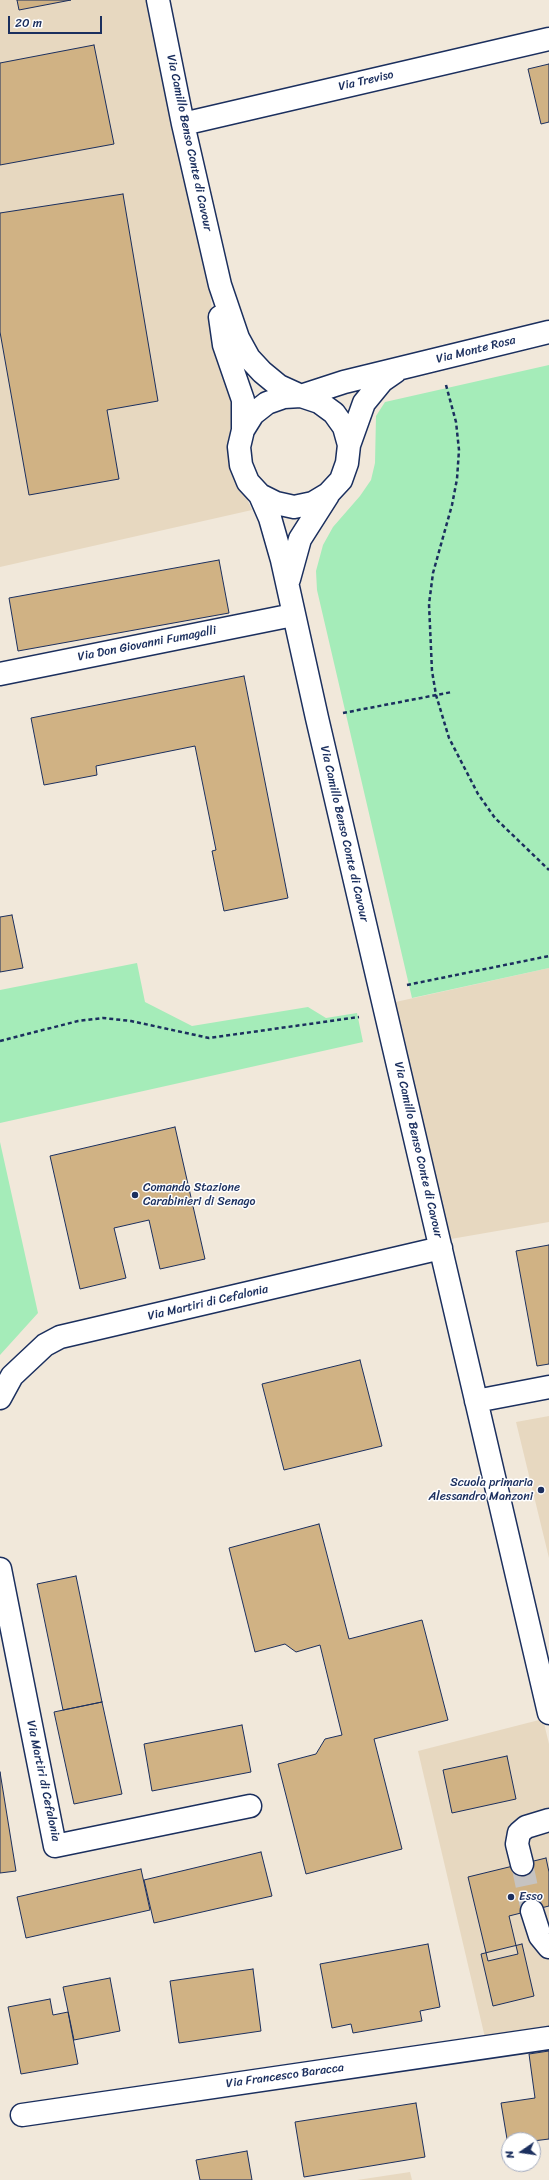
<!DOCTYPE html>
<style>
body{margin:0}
#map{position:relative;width:549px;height:2180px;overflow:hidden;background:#f1e8da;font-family:Sriracha,sans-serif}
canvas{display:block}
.north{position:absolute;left:501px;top:2132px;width:40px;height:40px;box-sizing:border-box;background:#fff;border:1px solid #a4acbf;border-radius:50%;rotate:257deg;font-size:11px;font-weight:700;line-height:16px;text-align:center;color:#1b2f5e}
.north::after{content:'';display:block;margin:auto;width:14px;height:18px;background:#1b2f5e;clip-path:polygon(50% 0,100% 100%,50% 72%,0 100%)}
.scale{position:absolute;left:8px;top:16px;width:94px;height:18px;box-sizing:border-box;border:2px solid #1b2f5e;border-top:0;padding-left:5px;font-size:12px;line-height:14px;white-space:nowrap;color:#1b2f5e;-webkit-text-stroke:3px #fff;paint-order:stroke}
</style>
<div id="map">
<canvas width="549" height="2180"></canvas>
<div class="north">N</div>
<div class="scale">20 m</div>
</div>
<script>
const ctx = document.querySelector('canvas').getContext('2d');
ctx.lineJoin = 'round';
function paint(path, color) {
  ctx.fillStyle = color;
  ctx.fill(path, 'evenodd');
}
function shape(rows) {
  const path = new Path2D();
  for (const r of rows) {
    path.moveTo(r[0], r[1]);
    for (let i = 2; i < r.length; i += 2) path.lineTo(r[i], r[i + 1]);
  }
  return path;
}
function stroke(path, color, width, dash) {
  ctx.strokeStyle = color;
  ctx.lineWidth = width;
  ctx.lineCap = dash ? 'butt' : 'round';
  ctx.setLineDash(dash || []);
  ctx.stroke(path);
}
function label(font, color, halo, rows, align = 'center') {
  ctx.font = font + ' Sriracha,sans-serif';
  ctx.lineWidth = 3;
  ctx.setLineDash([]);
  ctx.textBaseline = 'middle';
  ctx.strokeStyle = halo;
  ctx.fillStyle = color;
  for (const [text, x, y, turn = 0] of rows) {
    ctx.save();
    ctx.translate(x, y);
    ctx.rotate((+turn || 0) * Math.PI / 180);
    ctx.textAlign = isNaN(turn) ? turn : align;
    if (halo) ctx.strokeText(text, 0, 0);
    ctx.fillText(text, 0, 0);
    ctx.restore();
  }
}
const built = shape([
 [0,0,154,0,210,290,213,323,234,400,230,462,252,510,0,567],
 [549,968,549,1222,445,1240,391,1003],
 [549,1416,549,1558,516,1422],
 [543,1719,549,1744,549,2032,486,2042,418,1751],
 [410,2172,412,2180,357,2180]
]);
const green = shape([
 [549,365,549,968,412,998,317,590,316,571,323,545,333,527,360,496,371,480,375,463,376,416,385,402],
 [137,963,145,1002,192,1026,308,1007,326,1018,357,1013,363,1042,0,1123,0,990],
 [0,1142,38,1313,0,1355]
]);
const building = shape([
 [17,0,71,0,19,10,17,0],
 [94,45,114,144,0,165,0,63,94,45],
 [549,64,549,122,541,124,528,69,549,64],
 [123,194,158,401,107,410,119,479,29,495,0,332,0,213,123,194],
 [219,560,229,613,18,651,9,598,219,560],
 [244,676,288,898,224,911,212,851,216,850,195,746,96,766,97,775,44,785,31,718,244,676],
 [12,915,23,968,0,972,0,917,12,915],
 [175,1127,205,1259,160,1269,149,1220,114,1228,126,1278,80,1289,50,1156,175,1127],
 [549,1245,549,1364,537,1366,516,1251,549,1245],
 [360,1360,382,1446,284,1470,262,1384,360,1360],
 [319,1524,349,1639,422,1620,448,1720,374,1739,402,1849,306,1874,278,1764,316,1754,325,1739,342,1735,320,1645,296,1652,285,1644,255,1652,229,1548,319,1524],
 [76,1576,102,1702,63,1710,37,1584,76,1576],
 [102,1702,122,1794,74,1804,54,1712,102,1702],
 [242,1725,251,1772,152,1791,144,1744,242,1725],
 [507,1756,516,1799,452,1813,443,1770,507,1756],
 [0,1772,16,1871,0,1873,0,1772],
 [261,1852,272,1896,154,1923,144,1880,261,1852],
 [546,1858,549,1872,549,1906,509,1916,518,1954,488,1961,468,1877,546,1858],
 [141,1869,150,1910,26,1938,17,1897,141,1869],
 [428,1944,440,2007,420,2011,422,2021,353,2033,351,2024,332,2028,320,1964,428,1944],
 [522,1944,534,1996,493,2006,481,1954,522,1944],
 [253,1969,261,2031,179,2043,170,1981,253,1969],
 [110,1978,120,2031,74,2040,63,1987,110,1978],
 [50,1999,53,2015,68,2012,78,2064,21,2074,8,2007,50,1999],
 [549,2051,549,2139,533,2141,509,2140,508,2145,501,2103,535,2098,529,2054,549,2051],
 [416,2103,425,2157,304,2177,295,2122,416,2103],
 [247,2151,252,2180,200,2180,196,2160,247,2151]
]);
const minorTunnel = shape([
 [522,1864,532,1911]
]);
const path = shape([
 [446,385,456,422,459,450,457,479,452,505,433,573,429,604,432,671,436,695,449,738,478,794,495,818,549,870],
 [343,713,452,692],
 [407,985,549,956],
 [0,1041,78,1021,103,1018,131,1021,209,1038,359,1017]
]);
const minor = shape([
 [158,0,183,124,220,285,238,338,249,358,262,372,279,386,301,396,344,382,549,332],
 [183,124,549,39],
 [220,317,224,345,243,400,243,430,239,447,241,465,248,482,260,495,276,503,294,507,313,503,328,494,341,480,347,463,349,445,344,427,334,413,319,402,301,396,284,397,267,403,253,414,243,430],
 [349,445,364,403,382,381,395,372],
 [260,495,270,518,282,560,317,718,549,1713],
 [289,579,300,539,328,495],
 [0,674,293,615],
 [0,1398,12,1376,45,1345,60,1337,441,1248],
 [476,1401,549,1387],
 [0,1569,55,1846,250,1806],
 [522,1864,517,1844,519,1833,526,1827,549,1820],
 [532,1911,540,1936,549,1947],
 [22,2115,549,2038]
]);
const markers = [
 [135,1195,4,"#1b2f5e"],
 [541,1490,4,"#1b2f5e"],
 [511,1897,4,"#1b2f5e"]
];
const streetNames = [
 ["Via Treviso",366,81,-13],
 ["Via Camillo Benso Conte di Cavour",189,143,78],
 ["Via Monte Rosa",476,350,-14],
 ["Via Don Giovanni Fumagalli",147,644,-11],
 ["Via Camillo Benso Conte di Cavour",344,834,77],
 ["Via Camillo Benso Conte di Cavour",418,1150,77],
 ["Via Martiri di Cefalonia",208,1303,-13],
 ["Via Martiri di Cefalonia",43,1781,78],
 ["Via Francesco Baracca",285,2076,-8]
];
const poiNames = [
 ["Comando Stazione",143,1188],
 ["Carabinieri di Senago",143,1202],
 ["Scuola primaria",533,1483,"right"],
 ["Alessandro Manzoni",533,1497,"right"],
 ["Esso",519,1897]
];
paint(built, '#e7d8c0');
paint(green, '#a5ecb9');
paint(building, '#d0b284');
stroke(building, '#1b2f5e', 1);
stroke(minorTunnel, '#c6c3c1', 22, [22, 11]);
stroke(minor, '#1b2f5e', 25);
stroke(path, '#1b2f5e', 2.5, [4, 3]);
stroke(minor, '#fff', 22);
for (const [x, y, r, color] of markers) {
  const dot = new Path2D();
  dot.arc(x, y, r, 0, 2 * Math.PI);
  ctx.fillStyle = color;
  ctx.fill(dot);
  stroke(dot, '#fff', 1.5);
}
label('12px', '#1b2f5e', '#fff', streetNames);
label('12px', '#1b2f5e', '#fff', poiNames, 'left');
</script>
